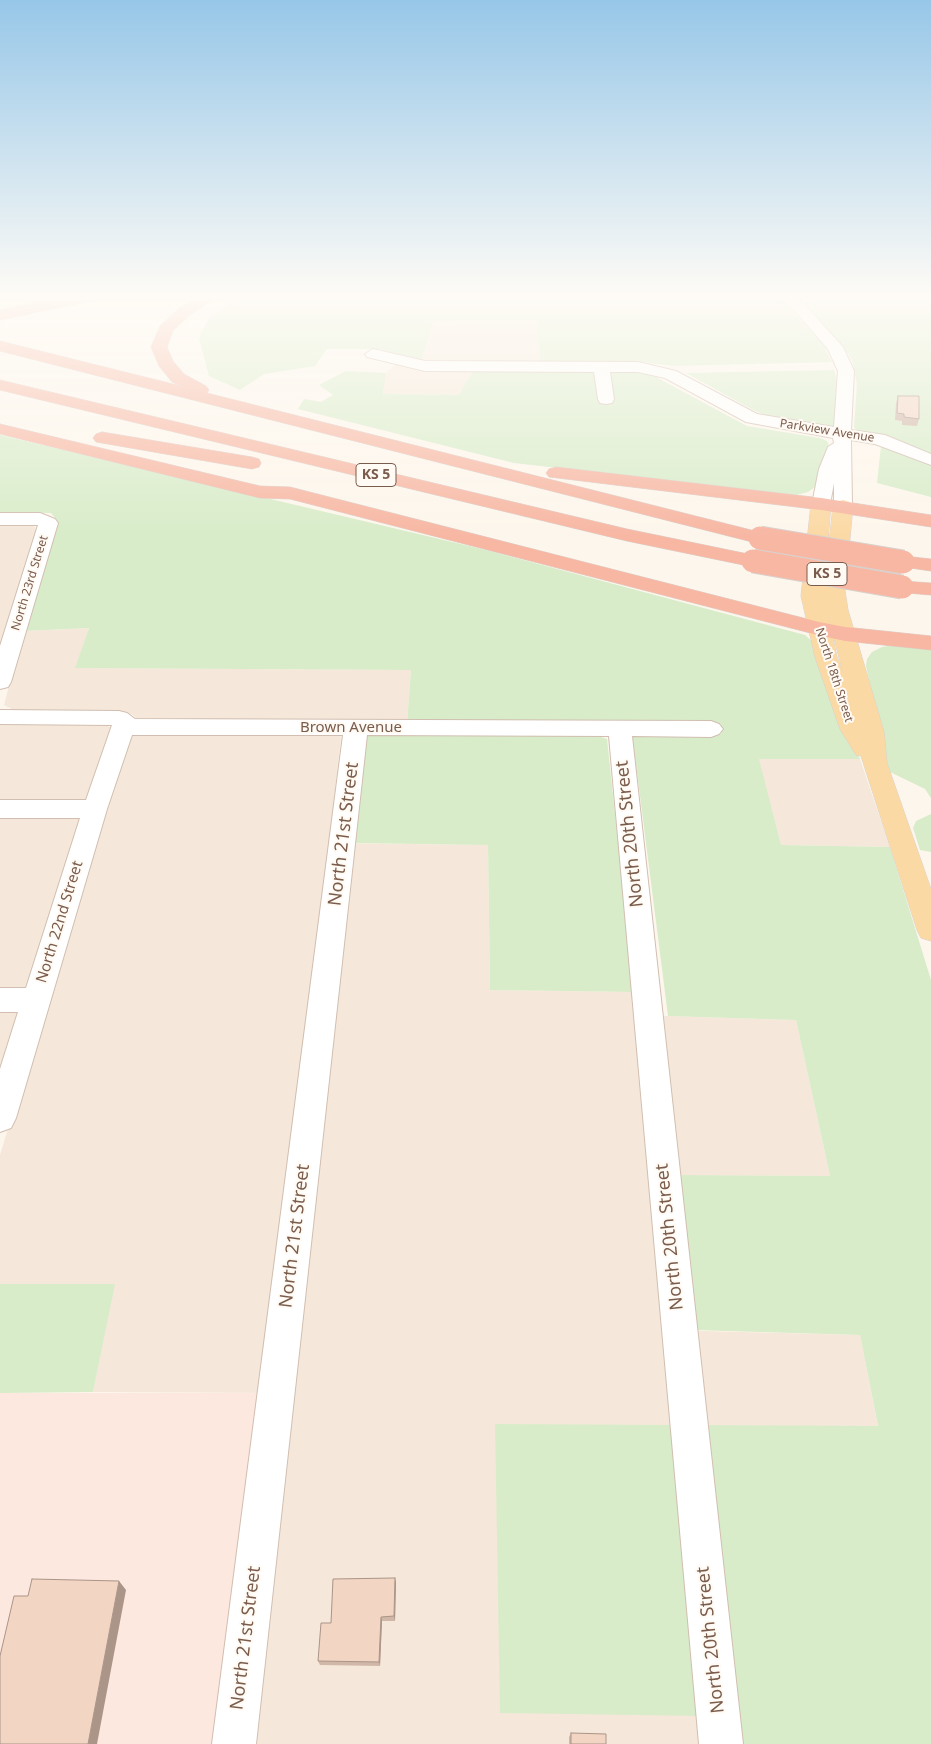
<!DOCTYPE html>
<style>
body{margin:0}
canvas{display:block;background:#fdf6ec}
</style>
<canvas width="931" height="1744"></canvas>
<script>
const ctx = document.querySelector('canvas').getContext('2d');
ctx.lineJoin = 'round';
function paint(path, color) {
  ctx.fillStyle = color;
  ctx.fill(path, 'evenodd');
}
function shape(rows) {
  const path = new Path2D();
  for (const r of rows) {
    path.moveTo(r[0], r[1]);
    for (let i = 2; i < r.length; i += 2) path.lineTo(r[i], r[i + 1]);
  }
  return path;
}
function stroke(path, color, width, dash) {
  ctx.strokeStyle = color;
  ctx.lineWidth = width;
  ctx.lineCap = dash ? 'butt' : 'round';
  ctx.setLineDash(dash || []);
  ctx.stroke(path);
}
function label(font, color, halo, rows, align = 'center') {
  ctx.font = font + ' "Noto Sans",sans-serif';
  ctx.lineWidth = 4;
  ctx.setLineDash([]);
  ctx.textBaseline = 'middle';
  ctx.strokeStyle = halo;
  ctx.fillStyle = color;
  for (const [text, x, y, turn = 0] of rows) {
    ctx.save();
    ctx.translate(x, y);
    ctx.rotate((+turn || 0) * Math.PI / 180);
    ctx.textAlign = isNaN(turn) ? turn : align;
    if (halo) ctx.strokeText(text, 0, 0);
    ctx.fillText(text, 0, 0);
    ctx.restore();
  }
}
const residential = shape([
 [536,320,541,363,421,361,432,321],
 [395,364,419,370,473,371,460,395,383,394,386,373],
 [0,523,29,524,35,527,37,533,0,653],
 [89,628,76,668,411,670,407,723,139,721,133,715,125,712,18,712,4,705,23,631],
 [0,724,106,725,113,729,0,1080],
 [131,734,335,734,341,737,329,843,488,845,490,990,634,992,636,1015,796,1020,830,1176,653,1175,665,1330,860,1335,878,1427,677,1425,707,1744,249,1744,289,1393,93,1392,114,1284,0,1284,0,1155,127,738],
 [758,759,860,759,890,847,781,845]
]);
const commercial = shape([
 [0,1393,259,1393,213,1744,0,1744]
]);
const green = shape([
 [248,293,776,293,824,346,832,362,674,366,634,361,541,363,536,320,433,321,421,361,407,359,381,349,327,349,315,366,264,374,240,390,209,376,199,338,210,316],
 [792,293,931,293,931,497,877,483,882,437,858,432,854,427,857,384,852,360,842,345],
 [834,370,836,377,835,420,833,426,823,428,773,418,755,411,686,373],
 [346,371,386,373,383,394,459,395,473,371,631,371,654,376,747,426,820,438,827,441,829,446,816,486,808,492,796,495,514,463,298,409,304,399,321,402,333,395,319,385],
 [0,435,486,550,805,635,815,644,844,724,860,759,759,759,781,845,890,847,931,980,931,1744,738,1744,704,1425,878,1426,860,1335,694,1330,676,1175,830,1176,796,1020,668,1016,632,733,721,734,719,724,407,723,411,670,75,668,89,628,23,631,57,529,56,519,51,513,0,512],
 [894,645,931,648,931,798,925,789,890,772,884,754,866,666,867,659,872,652,882,647],
 [369,735,598,736,607,739,634,992,490,990,488,845,351,843,364,738],
 [931,814,931,852,920,850,913,828,916,821],
 [115,1284,93,1392,0,1393,0,1284],
 [495,1424,677,1425,704,1716,500,1713]
]);
const minor = shape([
 [779,293,794,293,843,347,854,371,851,430,885,435,931,454,931,465,875,444,851,440,852,506,850,510,843,512,836,510,834,506,834,483,830,504,828,508,821,510,814,508,812,504,819,469,828,447,834,443,833,438,746,422,665,378,638,372,610,372,614,399,612,403,606,404,600,403,598,399,594,372,425,371,367,357,365,354,373,349,425,361,638,362,676,371,757,414,834,427,838,371,828,349,779,293],
 [0,513,40,513,55,519,58,523,11,682,8,687,0,689,0,646,38,525,0,525,0,513],
 [0,710,119,711,127,713,135,719,711,721,719,724,723,729,719,734,711,737,632,736,743,1744,699,1744,609,736,367,735,256,1744,212,1744,343,735,132,735,107,809,16,1118,11,1128,0,1132,0,1069,18,1012,0,1012,0,988,26,988,80,818,0,818,0,800,86,800,112,725,0,724,0,710]
]);
const major = shape([
 [821,498,828,500,831,504,824,588,833,506,836,502,843,500,850,502,853,506,845,591,848,610,884,732,887,763,931,889,931,941,921,938,917,930,861,756,856,755,840,729,815,657,801,596,811,504,814,500,821,498],
 [828,615,843,673,837,657,828,615]
]);
const highway = shape([
 [84,293,114,293,106,298,0,320,0,310,84,293],
 [204,293,223,293,190,315,173,331,167,347,173,361,184,374,206,386,209,390,207,393,767,534,770,538,767,542,760,544,0,351,0,341,181,386,172,382,159,366,151,347,160,326,178,309,204,293],
 [0,380,627,529,753,555,760,557,763,561,760,565,753,567,627,541,0,390,0,380],
 [0,424,260,486,290,487,819,622,845,627,931,636,931,650,845,641,818,635,290,499,260,498,0,434,0,424],
 [102,432,252,457,259,459,261,463,259,467,252,469,96,442,93,438,96,434,102,432],
 [556,467,821,498,931,515,931,527,821,510,549,477,546,473,549,469,556,467],
 [903,556,931,559,931,571,896,566,893,562,896,558,903,556],
 [902,581,931,583,931,595,894,592,891,587,894,582,902,581]
]);
const highwayBridge = shape([
 [760,538,903,562],
 [753,561,902,587]
]);
const wall = shape([
 [898,396,919,419,917,426,902,425,902,421,895,420,896,403],
 [396,1582,395,1621,382,1621,380,1666,320,1665,318,1661,331,1623],
 [571,1733,606,1744,569,1744,569,1737]
]);
const shadedWall = shape([
 [395,1578,396,1582,395,1621,394,1616],
 [119,1581,126,1590,97,1744,88,1744],
 [381,1617,382,1621,380,1666,379,1662]
]);
const building = shape([
 [898,396,919,396,919,419,904,417,904,414,897,413,898,396],
 [395,1578,394,1616,381,1617,379,1662,318,1661,321,1623,331,1623,333,1579,395,1578],
 [32,1579,119,1581,88,1744,0,1744,0,1656,14,1596,28,1596,32,1579],
 [571,1733,606,1734,606,1744,571,1744,571,1733]
]);
const farStreetnames = [
 ["Parkview Avenue",827,431,9],
 ["North 23rd Street",30,583,-73],
 ["North 18th Street",834,675,72]
];
const shields = [
 [376,475,40],
 [827,574,40]
];
const shieldNames = [
 ["KS 5",376,475],
 ["KS 5",827,574]
];
const streetNames = [
 ["Brown Avenue",351,728],
 ["North 22nd Street",60,922,-73]
];
const nearStreetnames = [
 ["North 21st Street",344,834,-83],
 ["North 20th Street",630,834,-96],
 ["North 21st Street",295,1236,-83],
 ["North 20th Street",670,1237,-96],
 ["North 21st Street",246,1638,-83],
 ["North 20th Street",711,1640,-96]
];
paint(residential, '#f5e8da');
paint(commercial, '#fde8e0');
paint(green, '#d8ecc9');
stroke(minor, '#d1beb0', 2);
stroke(major, '#dad1cd', 1);
stroke(highway, '#dad1cd', 1);
paint(minor, '#fff');
paint(major, '#fbd9a5');
paint(highway, '#f7b7a3');
stroke(highwayBridge, '#dad1cd', 25, []);
stroke(highwayBridge, '#f7b7a3', 23);
paint(wall, '#d1b7a8');
paint(shadedWall, '#aa9588');
paint(building, '#f3d5c3');
stroke(building, '#aa9588', 1);
const sky = ctx.createLinearGradient(0, 0, 0, 537);
sky.addColorStop(0, '#97c7e8');
sky.addColorStop(0.55, '#fefbf6');
sky.addColorStop(1, '#fefbf600');
ctx.fillStyle = sky;
ctx.fillRect(0, 0, 931, 537);
label('12px', '#7a5c4d', '#fffaf3', farStreetnames);
for (const [x, y, w] of shields) {
  const box = new Path2D();
  box.roundRect(x - w / 2, y - 11.5, w, 23, 4);
  ctx.fillStyle = '#fffaf3';
  ctx.fill(box);
  stroke(box, '#7a5c4d', 1);
}
label('bold 14px', '#7a5c4d', null, shieldNames);
label('15px', '#7a5c4d', '#fffaf3', streetNames);
label('18px', '#7a5c4d', '#fffaf3', nearStreetnames);
</script>
